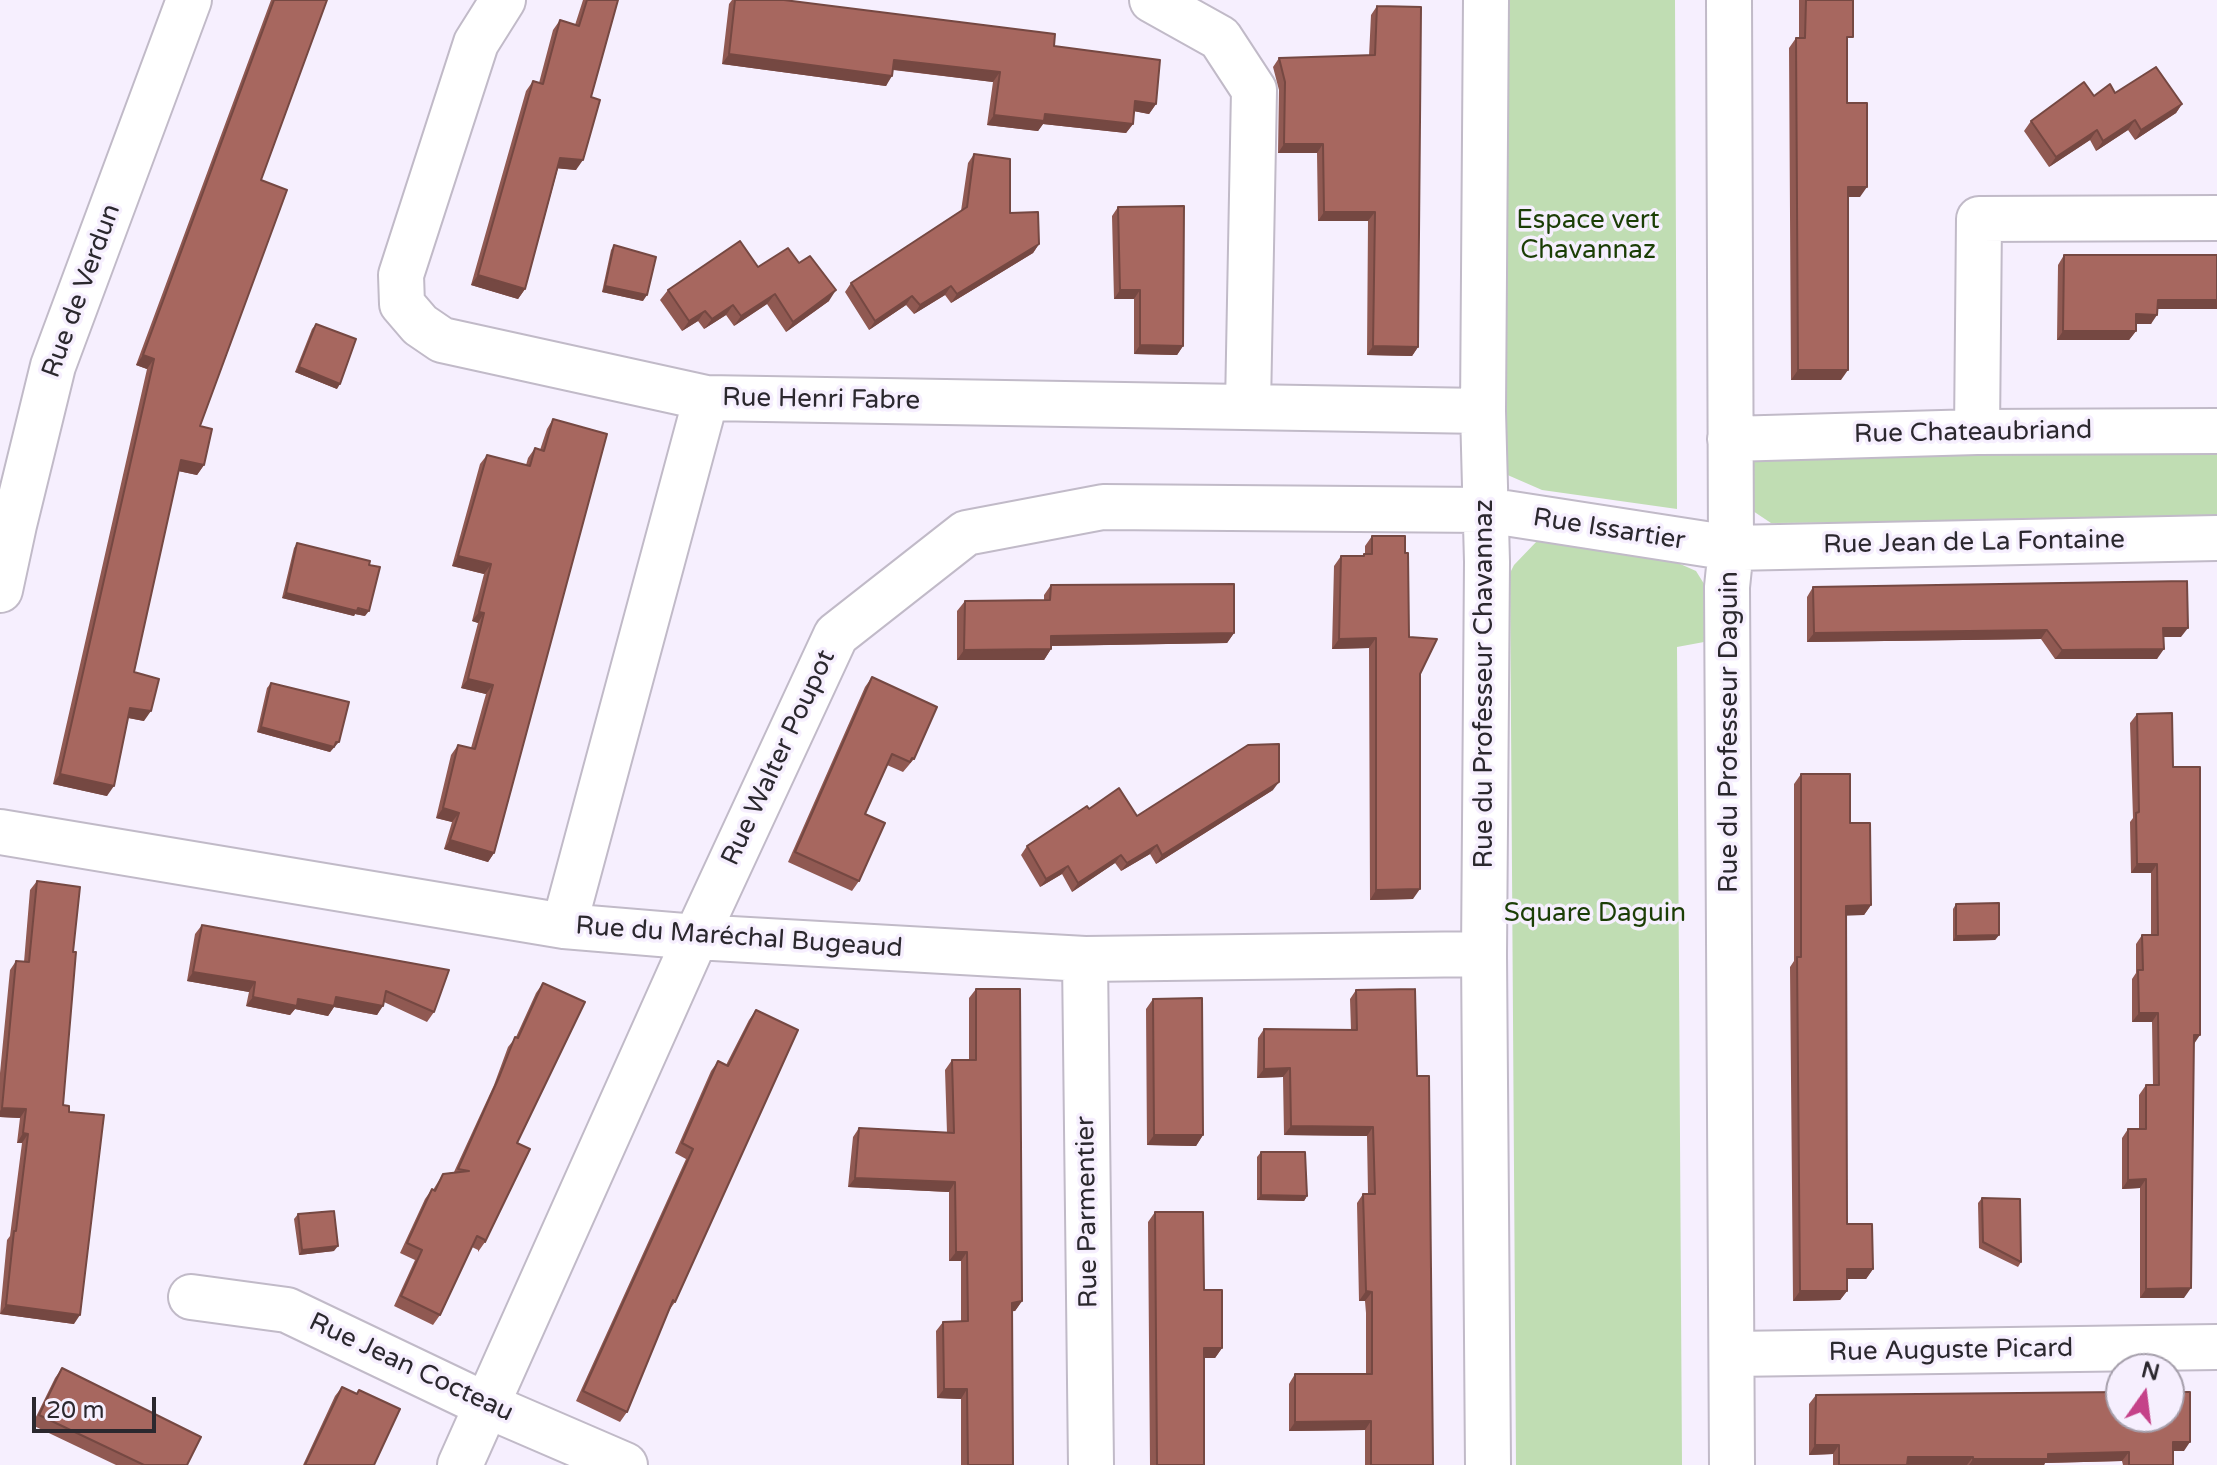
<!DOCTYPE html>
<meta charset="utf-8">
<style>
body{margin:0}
#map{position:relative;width:2217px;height:1465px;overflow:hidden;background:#f6effe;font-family:"Varela Round",sans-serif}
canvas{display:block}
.north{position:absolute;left:2105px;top:1353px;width:80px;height:80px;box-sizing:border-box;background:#f6effe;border:2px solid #a59fab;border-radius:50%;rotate:14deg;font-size:22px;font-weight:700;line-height:32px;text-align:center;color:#2b282e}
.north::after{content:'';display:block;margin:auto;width:28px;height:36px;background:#c54289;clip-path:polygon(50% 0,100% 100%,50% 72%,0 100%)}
.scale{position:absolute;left:32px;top:1397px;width:124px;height:36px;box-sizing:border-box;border:4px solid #2b282e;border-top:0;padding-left:10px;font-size:24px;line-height:28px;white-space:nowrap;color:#2b282e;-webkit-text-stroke:6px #f6effe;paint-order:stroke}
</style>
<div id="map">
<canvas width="2217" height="1465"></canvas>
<div class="north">N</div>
<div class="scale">20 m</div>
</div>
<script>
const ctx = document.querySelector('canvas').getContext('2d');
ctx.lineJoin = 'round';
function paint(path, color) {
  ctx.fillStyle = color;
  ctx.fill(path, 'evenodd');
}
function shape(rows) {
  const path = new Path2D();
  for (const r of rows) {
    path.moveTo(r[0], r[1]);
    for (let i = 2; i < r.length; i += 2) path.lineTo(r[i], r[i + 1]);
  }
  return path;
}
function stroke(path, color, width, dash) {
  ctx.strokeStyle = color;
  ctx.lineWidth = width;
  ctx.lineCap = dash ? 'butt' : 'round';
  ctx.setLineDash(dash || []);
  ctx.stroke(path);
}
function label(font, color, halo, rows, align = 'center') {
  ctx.font = font + ' "Varela Round",sans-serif';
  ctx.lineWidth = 7;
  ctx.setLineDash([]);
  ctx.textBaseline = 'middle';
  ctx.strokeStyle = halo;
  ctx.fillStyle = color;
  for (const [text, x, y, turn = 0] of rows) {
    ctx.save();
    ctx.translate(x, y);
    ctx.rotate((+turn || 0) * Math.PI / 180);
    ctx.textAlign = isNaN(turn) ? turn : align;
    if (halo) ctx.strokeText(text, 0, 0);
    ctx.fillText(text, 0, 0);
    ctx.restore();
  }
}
const green = shape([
 [1498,0,1675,0,1677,509,1542,490,1503,473],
 [2217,445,2217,520,1771,523,1750,509,1745,469,1753,460],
 [1538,540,1678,563,1696,571,1706,587,1704,642,1677,647,1682,1465,1516,1465,1510,573,1514,565]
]);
const minor = shape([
 [503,0,476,43,401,275,402,304,420,325,442,340,706,398],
 [1152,0,1220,38,1254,90,1248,406],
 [1486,0,1483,411,1487,562,1484,954,1488,1465],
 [1729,0,1731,548,1727,587,1732,1465],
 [1977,432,1979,219,2217,218],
 [1730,439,1977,432,2217,431],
 [0,590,14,525,53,366,189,0],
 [0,832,564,926,696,937,1085,959,1484,954],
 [564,926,706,398,1483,411],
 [1085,959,1091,1465],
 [191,1297,287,1310,486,1405,625,1465],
 [1732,1354,2217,1347],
 [460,1465,696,937,836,635,966,533,1103,507,1486,510,1731,548,2217,538]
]);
const wall = shape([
 [271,0,327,0,261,180,200,426,204,465,197,475,178,471,134,672,144,721,128,718,107,796,53,784,147,369,136,365],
 [583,0,618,0,591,97,576,170,558,168,525,289,518,299,471,285,526,91,533,81,539,83,553,30,560,20,575,25],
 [732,0,784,0,1054,46,1156,104,1149,114,1134,111,1133,124,1126,133,1043,124,1038,131,987,125,993,82,893,70,886,86,722,64,729,4],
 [1799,0,1853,0,1847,45,1847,103,1860,197,1848,197,1841,380,1791,380,1789,48,1796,38,1799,38],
 [1377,6,1418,347,1412,356,1367,355,1368,221,1318,221,1317,153,1278,153,1279,90,1273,67,1279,58,1369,56,1371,15],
 [2115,93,2182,104,2176,113,2135,140,2128,130,2096,151,2090,140,2049,167,2024,131,2031,121,2094,96],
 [974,154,1010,213,1039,244,1033,253,951,303,945,295,914,314,906,305,869,330,845,292,851,283,961,211,968,163],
 [1118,207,1183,346,1177,355,1134,354,1134,299,1114,299,1112,216],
 [614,245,643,301,602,292,611,250],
 [2064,255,2217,255,2217,309,2157,309,2151,324,2136,324,2136,331,2129,340,2057,340,2058,265],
 [799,263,829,301,786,332,767,304,734,326,726,315,704,329,698,321,682,331,660,300,668,290,758,267],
 [316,324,337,389,295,372,312,329],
 [553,419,494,853,488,862,444,849,452,822,436,818,451,755,458,745,471,748,486,694,461,688,478,623,472,621,484,574,452,566,480,464,487,455,526,465,528,458,535,448,540,450,547,429],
 [1372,536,1409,637,1420,674,1413,899,1370,900,1369,648,1332,649,1334,566,1341,556,1363,556,1365,554,1365,546],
 [297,543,365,616,355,614,354,616,282,598,294,548],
 [1051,585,1234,633,1227,643,1051,646,1051,649,1044,660,957,660,957,611,965,601,1044,600,1044,595],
 [1813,587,2181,637,2164,637,2157,659,2055,659,2041,639,1807,642,1807,597],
 [872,677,914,759,903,772,887,765,865,814,859,881,852,891,788,862,865,687],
 [271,683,335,747,334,747,330,752,257,732,267,688],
 [2137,714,2173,767,2194,1044,2184,1298,2140,1298,2140,1188,2122,1189,2122,1138,2128,1129,2139,1129,2139,1095,2146,1085,2153,1085,2152,1022,2132,1022,2132,979,2136,973,2136,944,2142,935,2151,935,2151,873,2131,873,2130,822,2133,818,2130,723],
 [1801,774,1850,823,1871,905,1864,915,1846,915,1847,1224,1873,1269,1866,1279,1847,1279,1847,1291,1840,1300,1793,1301,1790,967,1794,961,1794,784],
 [1273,790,1156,864,1150,854,1121,871,1115,863,1072,892,1062,874,1040,887,1021,855,1027,846,1089,809,1137,816],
 [37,881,73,952,63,1105,69,1112,74,1324,0,1314,7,1240,10,1236,22,1143,17,1143,20,1118,0,1117,0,1073,10,970,16,961,24,962,30,890],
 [1956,904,1999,935,1995,940,1953,941,1953,909],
 [202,925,449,970,434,1012,427,1022,384,1002,377,1015,334,1007,328,1016,295,1009,290,1015,246,1006,249,992,187,981,195,934],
 [543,983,517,1143,485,1242,478,1252,478,1250,472,1247,440,1315,433,1325,394,1306,415,1260,400,1253,425,1199,432,1189,433,1190,443,1174,454,1172,494,1085,508,1047,516,1037,536,993],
 [976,989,1022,1301,1015,1311,1012,1311,1013,1465,961,1465,961,1399,937,1398,936,1331,943,1322,961,1321,961,1261,949,1261,949,1192,848,1187,853,1137,859,1128,947,1133,945,1070,952,1060,969,1060,969,998],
 [1356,990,1417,1076,1433,1465,1365,1465,1365,1430,1289,1431,1289,1384,1295,1374,1366,1374,1366,1313,1365,1301,1359,1301,1357,1203,1363,1194,1368,1194,1367,1136,1284,1135,1283,1077,1257,1078,1258,1038,1264,1029,1351,1030,1350,999],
 [1153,999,1203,1135,1196,1146,1147,1145,1146,1009],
 [756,1010,675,1302,668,1312,627,1412,620,1422,576,1401,686,1159,675,1153,711,1071,718,1061,726,1065,749,1020],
 [1261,1152,1307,1196,1304,1201,1257,1200,1257,1157],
 [1982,1198,2021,1262,2018,1267,1979,1248,1978,1203],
 [1155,1212,1204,1290,1222,1348,1215,1358,1204,1358,1204,1465,1150,1465,1148,1222],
 [298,1214,334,1251,299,1255,294,1219],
 [62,1368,187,1465,116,1465,32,1425,55,1378],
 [342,1387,374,1465,303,1465,335,1396],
 [1816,1395,2184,1451,2173,1451,2173,1465,2123,1465,2122,1461,2045,1463,2044,1465,1833,1465,1833,1454,1809,1455,1809,1404]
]);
const shadedWall = shape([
 [729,54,892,76,886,86,722,64],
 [894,60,1000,72,993,82,888,69],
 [1135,101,1156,104,1149,114,1128,110],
 [2182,104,2176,113,2135,140,2141,130],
 [1045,114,1133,124,1126,133,1043,124,1038,131,987,125,994,115],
 [2135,120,2128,130,2096,151,2103,141],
 [2097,130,2090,140,2049,167,2056,157],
 [1284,144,1323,144,1317,153,1278,153],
 [560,158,583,160,576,170,553,168],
 [1848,187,1867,187,1860,197,1841,197],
 [1324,212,1375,212,1368,221,1318,221],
 [1039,244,1033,253,951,303,957,294],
 [478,275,525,289,518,299,471,285],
 [605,286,647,295,643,301,602,292],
 [951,286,945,295,914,314,920,305],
 [836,290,829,301,786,332,793,322],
 [1120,290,1140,290,1134,299,1114,299],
 [775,294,767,304,734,326,741,316],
 [912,296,906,305,869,330,875,321],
 [2158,300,2217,300,2217,309,2151,309],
 [733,305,726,315,704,329,712,319],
 [705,311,698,321,682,331,689,321],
 [2136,314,2157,315,2151,324,2129,324],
 [2063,331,2136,331,2129,340,2057,340],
 [1140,345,1183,346,1177,355,1134,354],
 [1373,346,1418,347,1412,356,1367,355],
 [143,355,154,359,147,369,136,365],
 [299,367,340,384,337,389,295,372],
 [1798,370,1848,370,1841,380,1791,380],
 [181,460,204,465,197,475,174,470],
 [458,556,491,564,484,574,452,566],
 [286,593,369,611,365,616,355,614,354,616,282,598],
 [479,612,484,613,478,623,472,621],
 [2163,628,2188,628,2181,637,2157,637],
 [2047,630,2041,639,1807,642,1814,633],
 [1234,633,1227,643,1044,646,1051,636],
 [1376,638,1369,648,1332,649,1339,639],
 [1051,649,1044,660,957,660,964,650],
 [2164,649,2157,659,2055,659,2062,650],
 [468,679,493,685,486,694,461,688],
 [130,708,151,711,144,721,124,717],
 [261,727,339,742,330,752,257,732],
 [60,774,114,786,107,796,53,784],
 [1279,782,1273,790,1156,864,1162,855],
 [443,808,459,813,452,822,436,818],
 [450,840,494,853,488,862,444,849],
 [1157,845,1150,854,1121,871,1127,863],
 [1121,855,1115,863,1072,892,1078,883],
 [2137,864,2157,864,2151,873,2131,873],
 [1068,866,1062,874,1040,887,1046,879],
 [1420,889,1413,899,1370,900,1376,890],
 [1871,905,1864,915,1839,916,1846,906],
 [1999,935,1995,940,1953,941,1956,936],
 [193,972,255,982,249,992,187,981],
 [253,997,298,999,336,997,383,1006,377,1015,334,1007,328,1016,295,1009,290,1015,246,1006],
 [2139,1013,2158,1013,2152,1022,2132,1022],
 [2194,1035,2200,1035,2194,1044],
 [1290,1068,1283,1077,1257,1078,1264,1069],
 [2,1108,26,1109,20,1118,0,1117,0,1111],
 [1291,1126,1373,1127,1367,1136,1284,1135],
 [23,1133,28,1134,22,1143,17,1143],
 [1154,1135,1203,1135,1196,1146,1147,1145],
 [855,1178,955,1182,949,1192,848,1187],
 [2146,1179,2140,1188,2122,1189,2128,1180],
 [1261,1195,1307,1196,1304,1201,1257,1200],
 [338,1246,334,1251,299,1255,302,1250],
 [956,1252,967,1252,961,1261,949,1261],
 [1847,1269,1873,1269,1866,1279,1840,1279],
 [2191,1288,2184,1298,2140,1298,2146,1289],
 [1366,1291,1372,1292,1365,1301,1359,1301],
 [1800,1291,1847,1291,1840,1300,1793,1301],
 [1022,1301,1015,1311,1006,1312,1012,1303],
 [6,1305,80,1315,74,1324,0,1314],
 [1204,1348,1222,1348,1215,1358,1198,1358],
 [944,1389,967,1389,961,1399,937,1398],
 [1371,1421,1365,1430,1289,1431,1295,1422],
 [2173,1442,2190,1442,2184,1451,2166,1451],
 [1815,1445,1839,1445,1833,1454,1809,1455],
 [2129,1452,2122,1461,2045,1463,2044,1465,1969,1465,1973,1459,2048,1454],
 [1908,1457,1973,1457,1967,1465,1902,1465]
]);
const building = shape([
 [274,0,327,0,261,180,287,190,200,426,212,429,204,465,181,460,134,672,159,679,151,711,130,708,114,786,60,774,154,359,143,355,274,0],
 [587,0,618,0,591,97,600,100,583,160,560,158,525,289,478,275,533,81,543,84,560,20,579,26,587,0],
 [735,0,784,0,1055,34,1054,46,1160,60,1156,104,1135,101,1133,124,1045,114,1044,121,994,115,1000,72,894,60,892,76,729,54,735,0],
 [1806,0,1853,0,1853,37,1847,37,1847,103,1867,103,1867,187,1848,187,1848,370,1798,370,1796,38,1805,38,1806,0],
 [1377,6,1421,7,1418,347,1373,346,1375,212,1324,212,1323,144,1284,144,1285,82,1279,58,1375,55,1377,6],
 [2156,67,2182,104,2141,130,2135,120,2103,141,2097,130,2056,157,2031,121,2084,82,2094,96,2110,84,2115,93,2156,67],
 [974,154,1010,159,1010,213,1038,212,1039,244,957,294,951,286,920,305,912,296,875,321,851,283,967,207,974,154],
 [1184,206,1183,346,1140,345,1140,290,1120,290,1118,207,1184,206],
 [740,241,758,267,788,248,799,263,810,256,836,290,793,322,775,294,741,316,733,305,712,319,705,311,689,321,668,290,740,241],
 [614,245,656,257,647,295,605,286,614,245],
 [2064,255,2217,255,2217,300,2158,300,2157,315,2136,314,2136,331,2063,331,2064,255],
 [316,324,356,339,340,384,299,367,316,324],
 [553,419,607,434,494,853,450,840,459,813,443,808,458,745,475,749,493,685,468,679,484,613,479,612,491,564,458,556,487,455,530,466,535,448,544,451,553,419],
 [1372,536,1405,536,1405,553,1408,553,1409,637,1437,639,1420,674,1420,889,1376,890,1376,638,1339,639,1341,556,1364,556,1364,554,1372,554,1372,536],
 [297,543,370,561,369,565,380,567,369,611,358,608,357,611,286,593,297,543],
 [2187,581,2188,628,2163,628,2164,649,2062,650,2047,630,1814,633,1813,587,2187,581],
 [1234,584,1234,633,1051,636,1051,649,964,650,965,601,1050,600,1051,585,1234,584],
 [872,677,937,707,914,759,912,758,910,762,892,754,865,814,885,823,859,881,795,852,872,677],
 [271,683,349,702,339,742,336,742,334,747,261,727,271,683],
 [2172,713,2173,767,2200,767,2200,1035,2194,1035,2191,1288,2146,1289,2146,1179,2128,1180,2128,1129,2146,1129,2146,1085,2159,1085,2158,1013,2139,1013,2138,970,2143,970,2142,935,2158,935,2157,864,2137,864,2136,813,2139,812,2137,714,2172,713],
 [1279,744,1279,782,1162,855,1157,845,1127,863,1121,855,1078,883,1068,866,1046,879,1027,846,1087,806,1089,809,1119,788,1137,816,1248,745,1279,744],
 [1801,774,1850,774,1850,823,1870,823,1871,905,1846,906,1847,1224,1872,1224,1873,1269,1847,1269,1847,1291,1800,1291,1797,957,1801,957,1801,774],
 [37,881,80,887,73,952,76,952,63,1105,69,1106,69,1112,104,1115,80,1315,6,1305,14,1231,16,1231,28,1134,23,1133,26,1109,2,1108,16,961,29,962,37,881],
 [1999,903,1999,935,1956,936,1956,904,1999,903],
 [202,925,449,970,434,1012,386,991,383,1006,336,997,334,1006,298,999,297,1006,253,997,255,982,193,972,202,925],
 [543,983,585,1002,517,1143,530,1149,485,1242,485,1240,477,1236,440,1315,401,1296,422,1250,407,1243,432,1189,435,1191,443,1174,469,1171,458,1169,500,1075,515,1037,518,1038,543,983],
 [976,989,1020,989,1022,1301,1012,1303,1013,1465,968,1465,967,1389,944,1389,943,1322,968,1321,967,1252,956,1252,955,1182,855,1178,859,1128,954,1133,952,1060,976,1060,976,989],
 [1415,989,1417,1076,1429,1076,1433,1465,1371,1465,1371,1421,1295,1422,1295,1374,1372,1374,1372,1292,1366,1291,1363,1194,1375,1194,1373,1127,1291,1126,1290,1068,1264,1069,1264,1029,1357,1030,1356,990,1415,989],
 [1202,998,1203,1135,1154,1135,1153,999,1202,998],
 [756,1010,798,1030,675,1302,673,1300,627,1412,583,1391,693,1149,682,1143,718,1061,728,1066,756,1010],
 [1261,1152,1305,1152,1307,1196,1261,1195,1261,1152],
 [1982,1198,2020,1199,2021,1262,1983,1242,1982,1198],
 [334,1211,338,1246,302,1250,298,1214,334,1211],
 [1155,1212,1203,1212,1204,1290,1222,1290,1222,1348,1204,1348,1204,1465,1157,1465,1155,1212],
 [62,1368,201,1437,187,1465,144,1465,39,1415,62,1368],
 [342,1387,357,1394,359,1390,400,1409,374,1465,305,1465,342,1387],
 [2121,1392,2121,1417,2169,1417,2169,1392,2190,1392,2190,1442,2173,1442,2173,1465,2129,1465,2129,1452,2048,1454,2048,1459,1973,1459,1973,1457,1908,1457,1907,1465,1839,1465,1839,1445,1815,1445,1816,1395,2121,1392]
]);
const parkNames = [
 ["Espace vert",1588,221],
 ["Chavannaz",1588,251],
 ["Square Daguin",1595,914]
];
const streetNames = [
 ["Rue de Verdun",82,291,-70],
 ["Rue Henri Fabre",821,400,1],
 ["Rue Chateaubriand",1973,433,-1],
 ["Rue Issartier",1609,530,9],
 ["Rue Jean de La Fontaine",1974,543,-1],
 ["Rue du Professeur Chavannaz",1485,684,-90],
 ["Rue du Professeur Daguin",1730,732,-90],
 ["Rue Walter Poupot",779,758,-65],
 ["Rue du Maréchal Bugeaud",739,938,4],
 ["Rue Parmentier",1088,1212,-91],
 ["Rue Auguste Picard",1951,1351,-1],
 ["Rue Jean Cocteau",411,1368,25]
];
paint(green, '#c0ddb3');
stroke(minor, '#c1bac8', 48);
stroke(minor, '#fff', 44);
paint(wall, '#905952');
paint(shadedWall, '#754842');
paint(building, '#a7675f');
stroke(building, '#754842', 2);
label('26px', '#1b3e05', '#f6effe', parkNames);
label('26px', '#2b282e', '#f6effe', streetNames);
</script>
